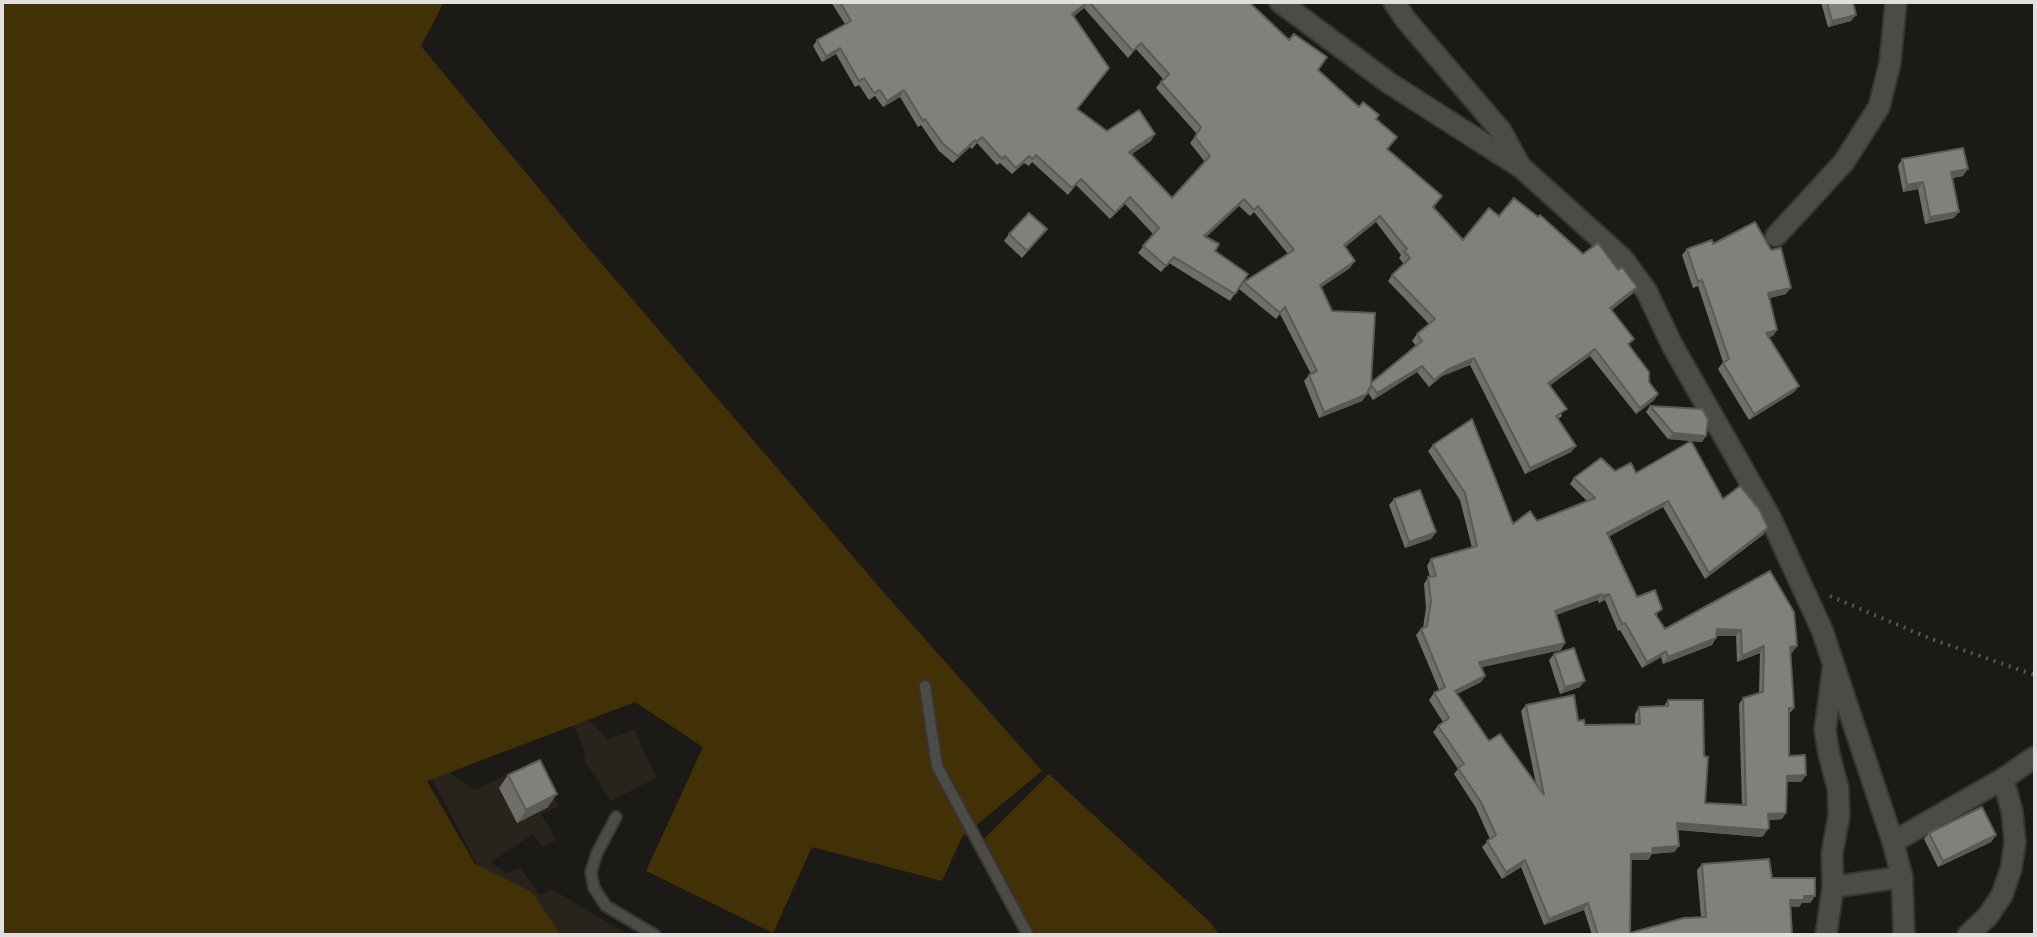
<!DOCTYPE html>
<style>
body{margin:0}
#map{position:relative;width:2037px;height:937px;overflow:hidden;background:#1c1a17;font-family:Georgia,serif}
canvas{display:block}
.frame{position:absolute;inset:0;border:4px solid #e1e0de;pointer-events:none}
</style>
<div id="map">
<canvas width="2037" height="937"></canvas>
<div class="frame"></div>
</div>
<script>
const ctx = document.querySelector('canvas').getContext('2d');
ctx.lineJoin = 'round';
function paint(path, color) {
  ctx.fillStyle = color;
  ctx.fill(path, 'evenodd');
}
function shape(rows) {
  const path = new Path2D();
  for (const r of rows) {
    path.moveTo(r[0], r[1]);
    for (let i = 2; i < r.length; i += 2) path.lineTo(r[i], r[i + 1]);
  }
  return path;
}
function stroke(path, color, width, dash) {
  ctx.strokeStyle = color;
  ctx.lineWidth = width;
  ctx.lineCap = dash ? 'butt' : 'round';
  ctx.setLineDash(dash || []);
  ctx.stroke(path);
}
const built = shape([
 [570,703,608,739,635,730,656,778,611,801,585,761,585,751,575,729,560,712],
 [534,762,559,806,541,814,556,840,543,847,533,834,491,862,506,873,520,868,540,895,552,889,628,935,514,935,428,771,439,766,475,790]
]);
const green = shape([
 [2,2,444,2,421,46,584,243,886,595,1042,771,962,837,942,881,812,847,773,933,646,871,703,747,635,702,427,781,475,864,532,892,561,935,2,935],
 [1049,774,1211,923,1219,935,1035,935,982,841]
]);
const path = shape([
 [1830,596,1931,639,2035,675]
]);
const service = shape([
 [925,686,937,766,1028,935],
 [616,817,597,853,591,872,594,888,606,906,655,935]
]);
const minor = shape([
 [1280,2,1389,83,1522,168,1623,259,1647,292,1672,345,1770,517,1822,630,1893,842,1902,877,1904,935],
 [1394,2,1406,20,1501,131,1520,166],
 [1776,236,1844,162,1879,107,1890,63,1896,2],
 [1893,842,2003,779,2035,757],
 [1833,887,1902,877],
 [1826,935,1833,887,1832,853,1839,816,1838,788,1829,754,1825,730,1833,669],
 [1968,935,1988,916,2002,895,2011,869,2015,843,2012,811,2003,779]
]);
const wall = shape([
 [831,2,1249,2,1318,70,1359,107,1379,115,1376,119,1397,137,1388,149,1433,208,1463,240,1499,216,1618,270,1637,287,1632,294,1612,310,1649,382,1658,394,1654,400,1636,414,1590,356,1550,385,1562,416,1558,419,1576,446,1571,452,1525,474,1470,365,1442,376,1429,387,1417,372,1373,400,1368,393,1362,401,1319,418,1304,381,1309,375,1311,374,1280,314,1276,319,1239,289,1244,282,1288,254,1254,212,1250,216,1239,206,1206,237,1215,251,1248,274,1230,301,1169,263,1161,272,1138,253,1153,234,1125,204,1110,219,1076,185,1068,195,1032,162,1029,166,1024,163,1012,174,1000,163,997,165,977,143,972,149,970,147,953,163,939,151,921,125,918,127,900,97,883,107,875,96,869,100,859,85,855,87,836,54,822,62,813,46,817,40,845,24],
 [1084,8,1128,58,1136,49,1163,79,1156,88,1197,134,1190,143,1205,162,1172,198,1131,154,1151,141,1107,131,1078,109,1074,16],
 [1376,222,1401,255,1399,258,1404,264,1392,275,1388,281,1429,324,1417,334,1412,341,1416,346,1371,383,1332,311,1321,287,1350,268,1345,247],
 [1821,2,1853,2,1851,21,1828,27],
 [1902,159,1963,176,1952,178,1954,218,1925,224,1918,189,1903,192,1898,166],
 [1047,229,1022,258,1004,241,1009,234],
 [1713,244,1786,294,1769,298,1773,336,1769,337,1799,386,1794,392,1749,420,1718,369,1723,362,1698,286,1693,288,1682,255,1687,249],
 [1650,406,1702,442,1691,441,1723,499,1764,534,1705,579,1663,507,1609,536,1637,597,1658,615,1656,616,1665,629,1770,571,1792,653,1790,653,1794,708,1789,714,1789,756,1806,775,1801,782,1787,782,1782,819,1768,820,1764,835,1761,837,1678,830,1679,846,1674,852,1652,854,1648,860,1631,860,1630,933,1701,917,1697,870,1702,864,1772,878,1815,896,1810,903,1802,903,1799,907,1791,906,1792,935,1592,935,1584,910,1544,925,1521,867,1502,879,1482,847,1490,839,1476,808,1454,774,1458,769,1433,732,1438,726,1443,722,1429,700,1434,693,1439,690,1416,635,1421,629,1423,628,1426,608,1424,584,1428,577,1430,577,1427,566,1431,559,1472,548,1460,500,1428,451,1433,445,1513,524,1537,521,1587,501,1570,484,1574,478,1615,471,1636,473,1691,441,1668,439,1646,412],
 [1598,600,1599,603,1605,600,1618,631,1620,630,1642,668,1661,657,1663,664,1712,645,1716,636,1736,636,1737,662,1760,653,1759,693,1743,698,1739,704,1742,805,1705,803,1668,700,1664,706,1639,707,1635,714,1635,724,1585,725,1578,721,1526,705,1521,711,1536,784,1489,741,1457,694,1481,682,1485,676,1481,667,1561,650,1556,615],
 [1394,499,1436,532,1431,539,1405,548,1389,505],
 [1554,654,1580,687,1560,694,1549,660],
 [508,775,548,807,517,823,499,788],
 [1929,833,1996,835,1991,842,1938,867,1924,839]
]);
const shadedWall = shape([
 [1088,2,1084,8,1068,21,1072,14],
 [1856,15,1851,21,1828,27,1832,21],
 [840,48,836,54,822,62,826,56],
 [904,90,900,97,883,107,887,101],
 [1155,134,1151,141,1125,159,1129,152],
 [975,140,970,147,953,163,958,156],
 [1968,169,1963,176,1947,179,1951,172],
 [1923,182,1918,189,1903,192,1907,185],
 [1244,199,1239,206,1200,243,1204,236],
 [1959,212,1954,218,1925,224,1930,217],
 [1380,216,1376,222,1339,252,1344,245],
 [1355,261,1350,268,1316,291,1320,285],
 [1637,287,1632,294,1606,314,1610,308],
 [1791,288,1786,294,1763,300,1768,293],
 [1777,330,1773,336,1761,339,1766,333],
 [1595,349,1590,356,1544,390,1548,383],
 [1474,358,1470,365,1442,376,1429,387,1434,380,1447,370],
 [1422,366,1417,372,1373,400,1377,393],
 [1799,386,1794,392,1749,420,1754,414],
 [1367,394,1362,401,1319,418,1324,412],
 [1658,394,1654,400,1636,414,1640,408],
 [1673,433,1706,436,1702,442,1668,439],
 [1576,446,1571,452,1525,474,1530,468],
 [1668,501,1663,507,1603,540,1607,533],
 [1768,528,1764,534,1705,579,1709,573],
 [1436,532,1431,539,1405,548,1409,542],
 [1602,594,1598,600,1550,617,1555,611],
 [1609,594,1605,600,1599,603,1603,596],
 [1717,629,1741,630,1736,636,1712,636],
 [1716,638,1712,645,1663,664,1668,657],
 [1565,643,1561,650,1474,669,1479,662],
 [1764,646,1760,653,1737,662,1742,656],
 [1797,646,1792,653,1786,653,1790,647],
 [1666,651,1661,657,1642,668,1647,662],
 [1485,676,1481,682,1450,697,1455,691],
 [1585,681,1580,687,1560,694,1565,687],
 [1806,775,1801,782,1783,782,1787,776],
 [557,794,548,807,517,823,526,810],
 [1786,813,1782,819,1763,821,1768,814],
 [1677,823,1769,828,1764,835,1761,837,1673,829],
 [1996,835,1991,842,1938,867,1943,861],
 [1679,846,1674,852,1652,854,1648,860,1627,860,1631,854,1652,848],
 [1525,860,1521,867,1502,879,1506,872],
 [1804,896,1815,896,1810,903,1802,903,1799,907,1786,906,1790,900],
 [1588,903,1584,910,1544,925,1549,919]
]);
const building = shape([
 [840,2,1088,2,1072,14,1109,68,1077,109,1107,131,1139,110,1155,134,1129,152,1172,198,1210,156,1195,137,1201,127,1161,82,1169,74,1141,43,1133,51,1089,2,1249,2,1289,40,1294,34,1327,57,1318,70,1359,107,1363,102,1379,115,1376,119,1397,137,1387,149,1442,196,1433,207,1463,240,1489,208,1499,216,1514,198,1538,217,1540,215,1583,254,1598,243,1618,270,1622,267,1637,287,1610,308,1634,339,1628,344,1649,372,1649,382,1658,394,1640,408,1595,349,1548,383,1567,409,1556,416,1576,446,1530,468,1474,358,1447,370,1434,380,1422,366,1377,393,1371,385,1367,394,1324,412,1309,375,1317,371,1285,307,1280,313,1244,282,1294,250,1258,206,1254,210,1244,199,1204,236,1219,244,1215,251,1248,274,1235,294,1174,257,1166,266,1143,246,1159,228,1130,197,1115,213,1081,179,1072,188,1036,155,1033,159,1029,156,1016,168,1005,156,1002,159,982,137,976,142,975,140,958,156,943,144,925,119,923,121,904,90,887,101,880,90,874,93,864,78,859,81,840,48,826,56,817,40,851,21,840,2],
 [1380,216,1407,249,1404,251,1410,258,1392,275,1435,319,1417,334,1422,341,1371,383,1375,313,1332,311,1320,285,1355,261,1344,245,1380,216],
 [1827,2,1853,2,1856,15,1832,21,1827,2],
 [1963,148,1968,169,1951,172,1959,212,1930,217,1923,182,1907,185,1902,159,1963,148],
 [1029,213,1047,229,1027,251,1009,234,1029,213],
 [1755,222,1771,250,1781,248,1791,288,1768,293,1777,330,1766,333,1799,386,1754,414,1723,363,1729,359,1702,280,1698,282,1687,249,1712,240,1713,244,1755,222],
 [1650,406,1702,409,1708,419,1706,436,1673,433,1650,406],
 [1472,419,1513,524,1530,511,1537,521,1595,498,1574,478,1601,458,1615,471,1631,463,1636,473,1691,441,1723,499,1740,486,1759,509,1768,528,1709,573,1668,501,1607,533,1637,597,1655,590,1662,609,1655,614,1665,629,1770,571,1794,612,1797,646,1790,647,1794,708,1789,708,1789,756,1805,755,1806,775,1787,776,1786,813,1768,814,1769,828,1766,830,1677,823,1679,846,1652,848,1653,853,1631,854,1630,933,1684,918,1706,917,1702,864,1769,859,1772,878,1815,878,1815,896,1804,896,1804,900,1790,900,1792,935,1598,935,1588,903,1549,919,1525,860,1506,872,1487,841,1496,835,1481,802,1458,768,1464,764,1438,726,1449,718,1434,693,1445,687,1421,629,1427,626,1431,601,1428,577,1436,576,1431,559,1477,546,1465,493,1433,445,1472,419],
 [1602,594,1603,596,1609,594,1622,624,1625,623,1647,662,1666,651,1668,657,1716,638,1717,629,1741,630,1742,656,1764,646,1763,692,1743,698,1746,805,1705,803,1708,757,1704,756,1703,700,1668,700,1668,706,1639,707,1640,724,1585,725,1584,720,1578,721,1574,695,1526,705,1544,795,1500,734,1489,741,1455,691,1485,676,1479,662,1565,643,1555,611,1602,594],
 [1420,490,1436,532,1409,542,1394,499,1420,490],
 [1574,648,1585,681,1565,687,1554,654,1574,648],
 [540,760,557,794,526,810,508,775,540,760],
 [1982,807,1996,835,1943,861,1929,833,1982,807]
]);
paint(built, '#28231b');
paint(green, '#423007');
stroke(service, '#373634', 14);
stroke(minor, '#373634', 24);
stroke(path, '#5a5855', 4, [2, 6]);
stroke(service, '#4d4b47', 10);
stroke(minor, '#4d4b47', 20);
paint(wall, '#706e6b');
paint(shadedWall, '#5b5a57');
paint(building, '#82807c');
stroke(building, '#5b5a57', 2);
</script>
